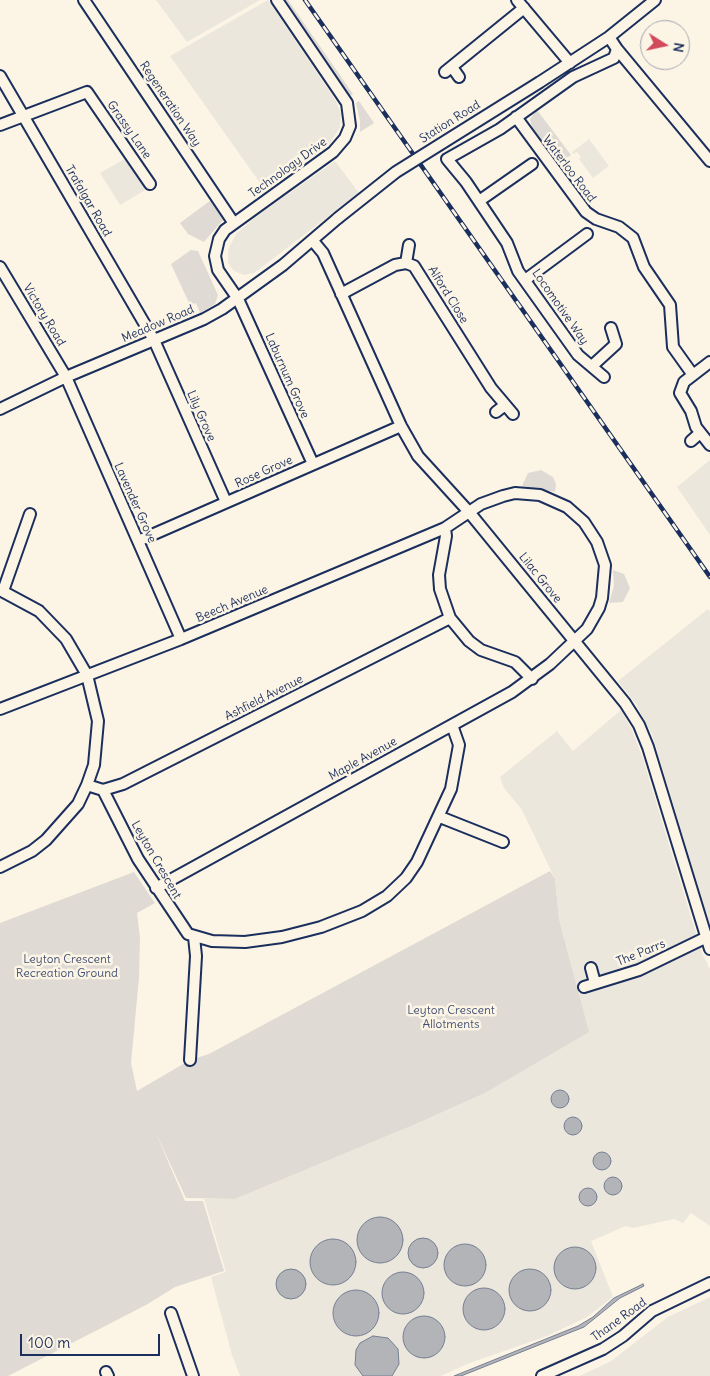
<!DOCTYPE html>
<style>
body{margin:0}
#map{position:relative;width:710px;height:1376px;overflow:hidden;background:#fcf5e5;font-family:Delius,sans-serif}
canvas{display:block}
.north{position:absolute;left:640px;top:20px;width:50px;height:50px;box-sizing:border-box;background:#fcf5e5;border:1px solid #a2a6af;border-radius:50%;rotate:100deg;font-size:14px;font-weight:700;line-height:20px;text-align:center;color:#1b2f5e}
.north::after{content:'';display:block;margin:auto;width:18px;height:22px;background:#d1495b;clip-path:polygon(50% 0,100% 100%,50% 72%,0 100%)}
.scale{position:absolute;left:20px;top:1334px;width:140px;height:22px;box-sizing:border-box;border:2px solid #1b2f5e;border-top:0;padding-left:6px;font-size:15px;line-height:18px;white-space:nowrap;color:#1b2f5e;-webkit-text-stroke:4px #fcf5e5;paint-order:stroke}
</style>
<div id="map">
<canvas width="710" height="1376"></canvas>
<div class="north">N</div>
<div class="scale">100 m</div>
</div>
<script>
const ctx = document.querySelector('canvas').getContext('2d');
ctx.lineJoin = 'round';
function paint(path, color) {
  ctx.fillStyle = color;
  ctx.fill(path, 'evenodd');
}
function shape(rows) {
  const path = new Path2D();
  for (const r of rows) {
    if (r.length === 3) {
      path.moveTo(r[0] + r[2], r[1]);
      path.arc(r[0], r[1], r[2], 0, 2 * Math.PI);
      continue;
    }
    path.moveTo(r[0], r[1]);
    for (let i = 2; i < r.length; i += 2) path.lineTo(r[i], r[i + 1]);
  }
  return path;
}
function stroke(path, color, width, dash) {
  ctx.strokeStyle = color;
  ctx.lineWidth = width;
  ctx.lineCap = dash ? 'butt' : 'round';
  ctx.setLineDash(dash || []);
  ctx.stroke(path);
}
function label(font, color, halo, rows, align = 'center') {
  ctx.font = font + ' Delius,sans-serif';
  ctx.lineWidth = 5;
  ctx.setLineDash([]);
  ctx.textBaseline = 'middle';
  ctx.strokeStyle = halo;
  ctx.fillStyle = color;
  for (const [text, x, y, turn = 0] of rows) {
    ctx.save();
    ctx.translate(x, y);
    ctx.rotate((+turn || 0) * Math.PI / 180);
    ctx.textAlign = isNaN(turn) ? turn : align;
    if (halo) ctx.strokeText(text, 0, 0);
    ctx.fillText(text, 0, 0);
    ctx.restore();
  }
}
const built = shape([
 [156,0,260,0,187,42],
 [268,0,336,101,341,114,340,127,329,145,265,190,170,56],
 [589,139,609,166,593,178,579,159,581,157,577,152,573,154,572,152],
 [126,158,147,189,120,205,100,173],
 [335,161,359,193,254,273,244,275,234,271,228,263,228,250,236,234,257,216],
 [710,460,710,535,677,487],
 [708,609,710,612,710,925,652,734,636,704,618,681],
 [621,710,632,730,643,759,702,953,710,969,710,1226,691,1213,683,1223,674,1219,633,1228,626,1226,591,1241,613,1297,587,1317,547,1336,467,1364,441,1376,240,1376,232,1355,211,1277,226,1272,204,1199,235,1199,416,1124,485,1093,580,998,559,919,555,879,522,810,504,788,500,777,557,731,573,751],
 [710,1297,710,1376,580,1376,611,1361,668,1317]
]);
const green = shape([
 [283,0,288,0,353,94,350,96],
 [359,101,374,123,360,132,360,121,356,103],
 [537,110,571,155,558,164,532,127,530,119],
 [211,200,223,220,204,242,188,234,180,223],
 [191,250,198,251,218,295,215,304,200,313,196,303,190,305,171,264],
 [541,470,553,477,556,484,555,492,522,486,528,473],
 [613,570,624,574,630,588,623,602,609,603,614,586],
 [550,871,555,879,559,919,589,1032,485,1093,416,1124,235,1199,186,1198,155,1131,185,1201,203,1201,224,1271,175,1287,146,1305,8,1376,0,1376,0,923,134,872,155,903,137,913,140,938,139,978,131,1063,137,1091,190,1060,209,1054]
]);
const water = shape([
 [560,1099,9],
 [573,1126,9],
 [602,1161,9],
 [613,1186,9],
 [588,1197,9],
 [380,1240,23],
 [423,1253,15],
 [333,1262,23],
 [465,1265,21],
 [575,1268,21],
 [291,1284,15],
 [530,1290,21],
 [403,1293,21],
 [643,1284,644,1286,620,1298,584,1327,461,1376,454,1376,578,1326,593,1317,614,1298,643,1284],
 [484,1309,21],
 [356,1313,23],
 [424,1337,21],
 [373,1336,388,1338,398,1349,399,1364,392,1376,363,1376,355,1365,356,1350,360,1343,373,1336]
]);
const minor = shape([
 [84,0,233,222],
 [277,0,347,103,350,126,345,138,333,152,225,230,219,239,215,256,218,270,238,299,313,464],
 [517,0,570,63],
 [617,49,710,161],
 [452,67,459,77],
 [445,72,524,8],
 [0,76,154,340,226,502],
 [540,82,609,37,655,0],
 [516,117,586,212,596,219,619,227,633,238,644,267,670,305,673,347,693,375],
 [0,125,87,92,150,184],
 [479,201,532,164],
 [313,241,323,253,401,426,418,456,469,512,625,703,639,725,648,747,710,949],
 [406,263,409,245],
 [0,267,66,377,181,639],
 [525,280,587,234],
 [341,294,395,265,406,263,414,266,491,388,513,414],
 [710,362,684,382,680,393,691,411,696,427,710,445],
 [592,366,616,344,611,328],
 [604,377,578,355,518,271,507,243,466,182,447,159,500,129,573,77,614,58,617,49,609,37],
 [0,409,66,377,204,319,222,309,283,265,338,218],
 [496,412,505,405],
 [691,441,700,433],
 [445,528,446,536,439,575,440,589,450,618,469,641,481,650,515,662,532,679],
 [138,541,401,426],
 [0,590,39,611,66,639,87,675,98,721,94,765,87,785,78,804,46,840,32,851,0,867],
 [3,591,30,514],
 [0,709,181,639,445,528,481,504,503,496,515,493,540,495,567,507,584,522,597,542,605,565,602,598,599,608,587,629,550,664,512,692,156,888],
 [87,785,103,790,123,784,450,618],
 [103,790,138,859,188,934,212,941,245,942,282,937,321,927,362,911,387,896,406,878,417,862,451,789,459,745,452,725],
 [440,817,503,842],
 [591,968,595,983],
 [584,987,639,970,705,938],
 [190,1060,196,956,194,937],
 [171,1313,193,1376],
 [106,1372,108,1376],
 [542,1376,603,1349,623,1336,652,1311,710,1283]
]);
const rail = shape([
 [305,0,710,577]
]);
const minorBridge = shape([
 [338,218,396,172,540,82]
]);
const streetNames = [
 ["Regeneration Way",170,104,56],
 ["Station Road",450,122,-32],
 ["Grassy Lane",129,130,55],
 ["Technology Drive",288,168,-36],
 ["Waterloo Road",569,169,53],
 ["Trafalgar Road",88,201,60],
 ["Alford Close",448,295,58],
 ["Locomotive Way",560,307,55],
 ["Victory Road",44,315,59],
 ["Meadow Road",158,324,-23],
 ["Laburnum Grove",287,376,66],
 ["Lily Grove",201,416,66],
 ["Rose Grove",264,472,-24],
 ["Lavender Grove",135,503,66],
 ["Lilac Grove",540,578,51],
 ["Beech Avenue",232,604,-23],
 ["Ashfield Avenue",264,698,-27],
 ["Maple Avenue",363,759,-29],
 ["Leyton Crescent",156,860,60],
 ["The Parrs",641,953,-22],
 ["Thane Road",619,1320,-36]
];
const parkNames = [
 ["Leyton Crescent",67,960],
 ["Recreation Ground",67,974],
 ["Leyton Crescent",451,1011],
 ["Allotments",451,1025]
];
paint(built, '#ece7dc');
paint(green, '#dfdbd4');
paint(water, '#b2b4b8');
stroke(water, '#767f94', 1);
stroke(minor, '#1b2f5e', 14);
stroke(minor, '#fcf5e5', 10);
stroke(rail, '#1b2f5e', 4.5);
stroke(rail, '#fcf5e5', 2.5, [8]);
stroke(minorBridge, '#1b2f5e', 14, []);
stroke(minorBridge, '#fcf5e5', 10);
label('12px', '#1b2f5e', '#fcf5e5', streetNames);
label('12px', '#425176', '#fcf5e5', parkNames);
</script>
